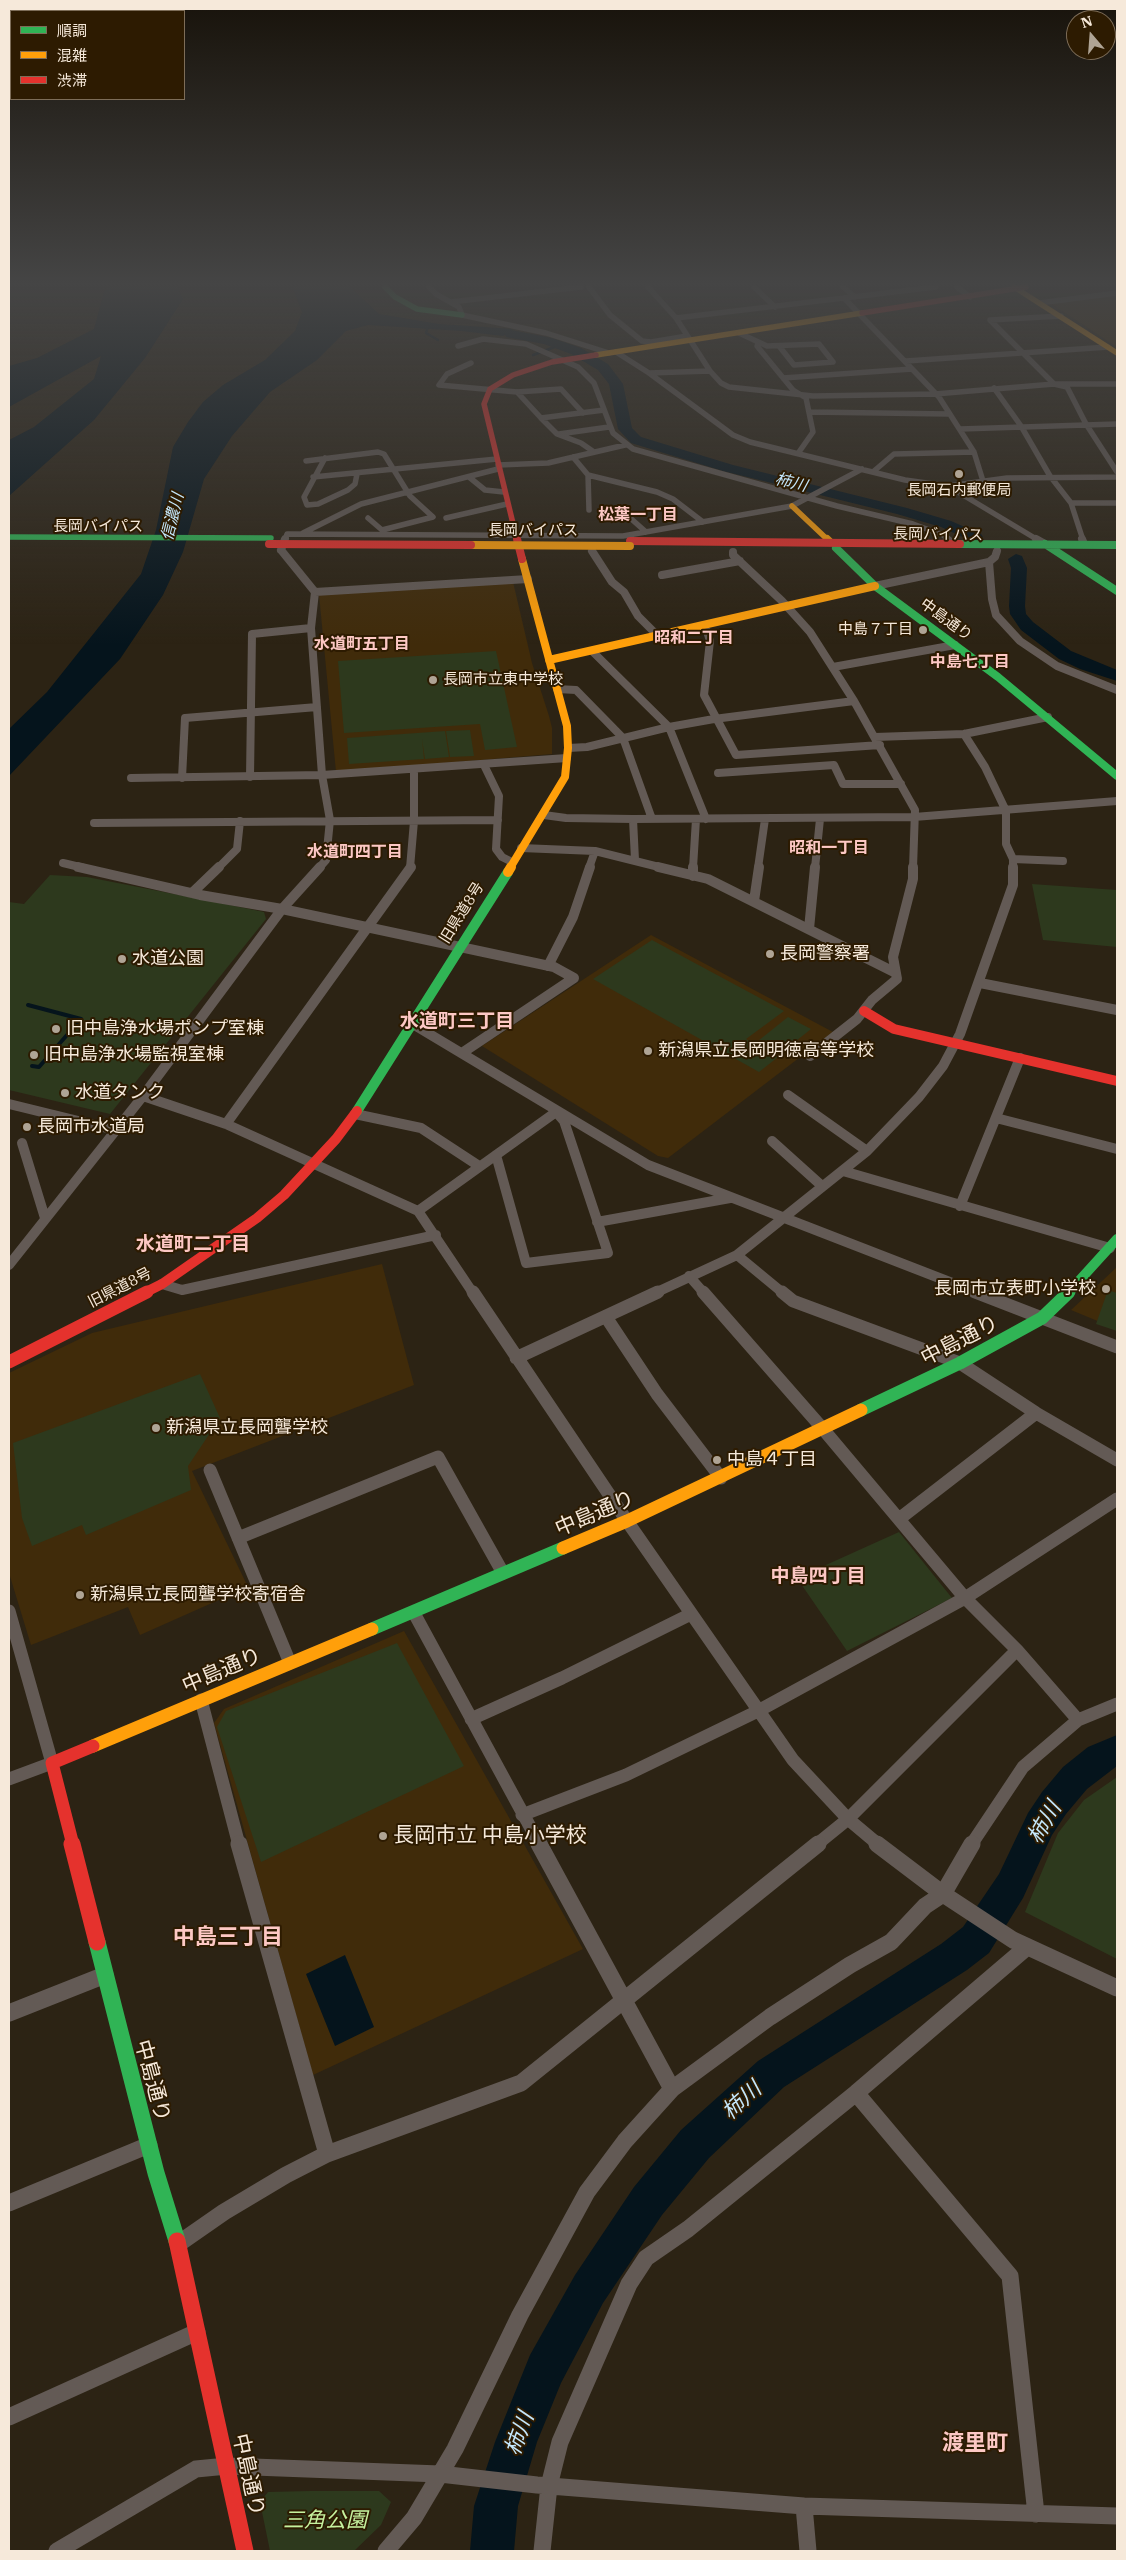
<!DOCTYPE html>
<meta charset="utf-8">
<style>
body{margin:0}
#map{position:relative;width:1126px;height:2560px;overflow:hidden;background:#2c2314;font-family:"IBM Plex Serif","Noto Sans JP",serif}
canvas{display:block}
.frame{position:absolute;inset:0;border:10px solid #f6e9da;pointer-events:none}
.legend{position:absolute;left:10px;top:10px;width:175px;height:90px;box-sizing:border-box;background:#2d1b01;border:1px solid #7d6d58;margin:0;padding:6px 9px;list-style:none;font-size:15px;color:#f6e9da}
.legend li{display:flex;align-items:center;gap:10px;height:25px}
.legend b{width:25px;border:1px solid #7d6d58}
.north{position:absolute;left:1066px;top:10px;width:50px;height:50px;box-sizing:border-box;background:#2d1b01;border:1px solid #7d6d58;border-radius:50%;rotate:342deg;font-size:14px;font-weight:700;line-height:20px;text-align:center;color:#f6e9da}
.north::after{content:'';display:block;margin:auto;width:18px;height:22px;background:#afa495;clip-path:polygon(50% 0,100% 100%,50% 72%,0 100%)}
</style>
<div id="map">
<canvas width="1126" height="2560"></canvas>
<div class="frame"></div>
<ul class="legend">
<li><b style="height:6px;background:#30b455"></b>順調</li>
<li><b style="height:6px;background:#ff9f0a"></b>混雑</li>
<li><b style="height:6px;background:#e5322d"></b>渋滞</li>
</ul>
<div class="north">N</div>
</div>
<script>
const ctx = document.querySelector('canvas').getContext('2d');
ctx.lineJoin = 'round';
function paint(path, color) {
  ctx.fillStyle = color;
  ctx.fill(path, 'evenodd');
}
function shape(rows) {
  const path = new Path2D();
  for (const r of rows) {
    path.moveTo(r[0], r[1]);
    for (let i = 2; i < r.length; i += 2) path.lineTo(r[i], r[i + 1]);
  }
  return path;
}
function stroke(path, color, width, dash) {
  ctx.strokeStyle = color;
  ctx.lineWidth = width;
  ctx.lineCap = dash ? 'butt' : 'round';
  ctx.setLineDash(dash || []);
  ctx.stroke(path);
}
function label(font, color, halo, rows, align = 'center') {
  ctx.font = font + ' "IBM Plex Serif","Noto Sans JP",serif';
  ctx.lineWidth = 4;
  ctx.setLineDash([]);
  ctx.textBaseline = 'middle';
  ctx.strokeStyle = halo;
  ctx.fillStyle = color;
  for (const [text, x, y, turn = 0] of rows) {
    ctx.save();
    ctx.translate(x, y);
    ctx.rotate((+turn || 0) * Math.PI / 180);
    ctx.textAlign = isNaN(turn) ? turn : align;
    if (halo) ctx.strokeText(text, 0, 0);
    ctx.fillText(text, 0, 0);
    ctx.restore();
  }
}
const built = shape([
 [1117,294,1117,347,1050,303],
 [513,582,532,663,549,716,552,728,552,754,336,772,319,594],
 [651,935,833,1032,668,1158,658,1156,482,1046],
 [382,1264,414,1385,192,1471,248,1587,140,1635,128,1607,31,1645,9,1573,9,1373,92,1333],
 [1117,1267,1117,1329,1071,1310],
 [404,1631,583,1949,313,2075,214,1723,224,1709]
]);
const green = shape([
 [496,651,517,747,485,750,480,724,344,733,338,661],
 [470,730,474,756,450,757,446,731],
 [445,731,449,757,425,759,422,739,424,759,349,764,347,738],
 [50,875,87,877,215,902,264,912,266,919,110,1114,9,1090,9,902,24,904],
 [1032,884,1117,890,1117,947,1043,940],
 [652,940,784,1011,746,1039,778,1057,759,1072,593,979],
 [788,1017,811,1029,781,1053,758,1041],
 [1108,1290,1117,1293,1117,1331,1096,1324],
 [200,1374,220,1418,188,1466,191,1490,86,1535,82,1525,32,1546,22,1518,13,1443],
 [899,1532,952,1598,847,1651,797,1578],
 [397,1643,464,1766,261,1862,217,1727,226,1711],
 [1117,1777,1117,1959,1025,1912,1058,1833,1084,1800],
 [310,2491,379,2491,391,2502,381,2525,354,2551,270,2551,260,2502,268,2492]
]);
const water = shape([
 [110,287,177,287,183,299,145,358,94,420,9,496,9,440,34,427,94,379,101,356,9,407,9,366,37,358,94,329,104,292],
 [293,287,350,287,379,314,439,324,513,329,503,336,462,331,368,325,346,331,317,360,270,392,232,436,204,479,183,552,163,595,120,659,9,776,9,729,47,692,141,574,156,530,173,447,188,422,203,402,223,385,265,360,295,331,302,312],
 [345,1955,374,2027,335,2046,306,1974]
]);
const streamFar1 = shape([
 [428,326,426,333,438,340],
 [533,355,560,345]
]);
const stream = shape([
 [28,1005,81,1019,39,1067,32,1066]
]);
const river = shape([
 [511,330,552,338,581,348,608,364,623,384,632,428,641,437,733,465,907,508,951,521,981,534,983,537,975,542,969,540,941,527,897,514,723,471,631,443,618,429,609,384,598,370,571,354,544,344,506,337,505,334,506,331,511,330],
 [1016,554,1022,556,1027,568,1025,606,1026,614,1033,622,1071,651,1117,670,1117,681,1080,669,1059,659,1021,630,1010,614,1009,606,1011,568,1008,559,1016,554],
 [1117,1735,1117,1766,1087,1789,1066,1814,1052,1835,1023,1898,989,1953,967,1970,784,2087,709,2158,662,2215,603,2303,561,2383,537,2442,518,2506,514,2551,470,2551,474,2506,495,2442,530,2355,575,2275,634,2187,681,2130,758,2061,941,1944,963,1927,999,1874,1028,1813,1042,1792,1063,1767,1088,1747,1117,1735]
]);
const streetFar4 = shape([
 [429,287,436,294,459,307,462,315,546,333,609,353],
 [589,287,610,315,642,341,651,342,687,336],
 [648,287,676,318,710,371,721,383,729,387,813,396,935,394,1054,384,1117,384],
 [754,287,775,307],
 [843,287,855,297],
 [957,287,970,297],
 [844,298,939,397,974,452,983,481],
 [451,302,581,287],
 [1039,303,1117,293],
 [1061,316,990,320,1054,384,1067,387,1086,424,1117,472],
 [676,318,936,287],
 [739,333,767,346,819,344,833,362,794,365,779,346],
 [758,343,757,346,793,390,806,398,813,432,799,452],
 [458,346,483,339,526,344,578,367,594,383,613,433,633,449,837,506,913,524,943,535,949,540],
 [616,352,649,373,733,435,750,442,905,480,948,486,1007,478,1117,477],
 [906,361,1108,347],
 [471,363,447,374,439,385,517,392,561,389,583,413],
 [649,373,710,371],
 [783,378,912,369],
 [994,388,1021,426,1050,476,1071,503,1083,540],
 [517,392,541,418,604,410],
 [810,412,949,414],
 [541,418,557,434,581,443,594,452],
 [960,429,1117,424],
 [559,434,609,427],
 [573,457,588,475,657,492,673,499,703,522],
 [325,458,304,497,307,505,318,504,348,490,355,484,357,474],
 [306,461,378,452,384,454,410,496,433,517,382,530,368,518],
 [498,465,548,463,625,445],
 [874,471,894,454,974,452],
 [588,475,589,510],
 [313,477,497,459],
 [469,477,485,490,504,492],
 [948,486,1038,540],
 [1071,503,1117,503],
 [619,508,646,532],
 [446,518,507,504],
 [303,533,361,504,498,469],
 [285,540,287,534,623,536,792,506,862,469]
]);
const streetFar3 = shape([
 [947,539,952,543],
 [1036,539,1045,544],
 [1082,539,1084,544],
 [281,550,285,539],
 [281,550,315,592,311,628,322,775,330,820,326,860,319,868],
 [592,551,612,582,624,592,638,616,657,635],
 [733,552,733,555,782,601,810,632,854,701,915,810,913,868],
 [989,562,992,599,996,615,1020,641,1057,666,1117,690],
 [662,575,740,561],
 [875,586,989,562,995,557,997,551],
 [315,592,528,579],
 [701,626,707,631,710,641,704,695,736,755,880,745],
 [592,651,669,727,706,819],
 [833,667,955,645],
 [557,689,576,690,623,738,652,819],
 [964,734,985,767,1006,811,1006,844,1013,859,1013,868],
 [875,737,964,734,1048,717],
 [568,748,587,747,669,727,714,719,854,701],
 [484,765,499,796,496,849,502,857,512,862],
 [718,773,834,765,843,784,901,784],
 [250,777,252,634,311,628],
 [131,778,322,775,567,758],
 [182,778,185,718,317,707],
 [544,815,566,818,633,819,914,817,1117,801],
 [633,819,635,860],
 [94,823,498,820],
 [521,848,595,851,663,868],
 [1013,859,1063,861],
 [63,863,84,868],
 [218,868,237,849,240,821],
 [410,868,414,821,414,769],
 [589,868,595,851],
 [693,868,696,819],
 [758,868,765,819],
 [815,868,820,819]
]);
const streetFar2 = shape([
 [78,867,200,895,282,909,554,967,574,978,462,1053],
 [658,867,708,879,894,972],
 [693,876,693,867],
 [192,893,219,867],
 [754,901,759,867],
 [809,929,815,867],
 [548,966,573,917,590,867],
 [980,983,1117,1010],
 [411,1023,648,1165,978,1293],
 [810,1056,857,1019,872,1000,897,979,893,957,913,879,913,867],
 [788,1095,867,1151],
 [143,1096,226,1124,418,1211,473,1293],
 [9,1104,115,1130],
 [355,1114,421,1128,479,1166],
 [996,1118,1117,1149],
 [226,1124,411,867],
 [772,1141,822,1186],
 [22,1143,45,1218],
 [496,1155,526,1263,608,1253,564,1121,557,1113],
 [843,1171,1110,1248],
 [960,1206,1020,1058],
 [418,1211,556,1112],
 [597,1222,730,1198],
 [737,1255,783,1293],
 [9,1265,143,1096,282,909,320,867],
 [689,1276,704,1293],
 [162,1284,182,1290,436,1235],
 [655,1293,737,1255,867,1151,919,1097,943,1066,960,1034,1013,885,1013,867]
]);
const streetFar1 = shape([
 [473,1292,627,1521,793,1760,848,1819,879,1845],
 [703,1292,823,1429,965,1598,1017,1650,1078,1720],
 [782,1292,793,1301,960,1363,1036,1413,1117,1460],
 [975,1292,1117,1347],
 [606,1317,657,1394,721,1478],
 [516,1358,658,1292],
 [210,1470,290,1663],
 [899,1519,1036,1413],
 [238,1538,438,1457,503,1573],
 [9,1611,52,1763,9,1779],
 [414,1613,540,1845],
 [201,1700,239,1845],
 [471,1719,562,1678,691,1614],
 [522,1815,626,1775,758,1711,965,1598,1117,1499],
 [816,1845,848,1819,1017,1650],
 [971,1845,1023,1767,1078,1720,1117,1704]
]);
const street = shape([
 [239,1844,327,2154],
 [539,1844,672,2089],
 [877,1844,943,1894,1013,1940,1117,1988],
 [9,2013,105,1975],
 [856,2093,1010,2276,1036,2514],
 [9,2203,149,2145],
 [178,2244,224,2212,286,2175,327,2154,521,2083,818,1844],
 [9,2417,197,2332],
 [804,2506,808,2551],
 [57,2551,196,2469,227,2466,440,2474,537,2485,804,2506,1117,2516],
 [386,2551,414,2518,455,2449,520,2315,587,2192,625,2141,672,2089,770,2017,850,1965,891,1942,925,1906,943,1894,972,1844],
 [542,2551,549,2486,560,2442,629,2284,646,2258,688,2229,856,2093,1027,1947]
]);
const fastFar4 = shape([
 [385,287,395,297,417,309,462,315],
 [9,537,271,538]
]);
const fastFar3 = shape([
 [960,544,1117,545],
 [1045,544,1117,591],
 [836,548,875,586,998,677,1117,776]
]);
const fastFar2 = shape([
 [357,1111,508,872],
 [1068,1293,1117,1239]
]);
const fastFar1 = shape([
 [861,1410,960,1363,1042,1318,1069,1292],
 [372,1629,563,1548]
]);
const fast = shape([
 [97,1942,156,2173,177,2241]
]);
const slowFar3 = shape([
 [1014,287,1117,353],
 [596,355,862,313],
 [792,506,828,540]
]);
const slowFar2 = shape([
 [827,539,830,542],
 [549,660,875,586],
 [510,868,565,777,568,748,567,726,522,559]
]);
const slowFar1 = shape([
 [508,872,511,867]
]);
const slow = shape([
 [563,1548,627,1521,861,1410],
 [93,1746,372,1629]
]);
const jamFar4 = shape([
 [862,313,1026,287],
 [517,540,484,404,490,389,513,375,552,362,596,355]
]);
const jamFar3 = shape([
 [517,539,522,559],
 [630,541,960,544]
]);
const jamFar2 = shape([
 [864,1011,894,1029,1117,1081],
 [144,1293,162,1284,257,1218,284,1195,336,1139,357,1111]
]);
const jamFar1 = shape([
 [9,1362,147,1292],
 [73,1845,52,1763,93,1746]
]);
const jam = shape([
 [72,1844,97,1942],
 [177,2241,245,2551]
]);
const slowBridge = shape([
 [471,545,630,546]
]);
const jamBridge = shape([
 [269,544,471,545]
]);
const markers = [
 [959,474,5,"#afa495"],
 [923,630,5,"#afa495"],
 [433,680,5,"#afa495"],
 [770,954,5,"#afa495"],
 [122,959,5,"#afa495"],
 [56,1029,5,"#afa495"],
 [648,1051,5,"#afa495"],
 [34,1055,5,"#afa495"],
 [65,1093,5,"#afa495"],
 [27,1127,5,"#afa495"],
 [1106,1289,5,"#afa495"],
 [156,1428,5,"#afa495"],
 [717,1460,5,"#afa495"],
 [80,1595,5,"#afa495"],
 [383,1836,5,"#afa495"]
];
const farPoinames = [
 ["長岡石内郵便局",959,491],
 ["中島７丁目",913,630,"right"],
 ["長岡市立東中学校",443,680,"left"]
];
const farStreetnames = [
 ["長岡バイパス",98,527],
 ["長岡バイパス",533,531],
 ["長岡バイパス",938,535,1],
 ["中島通り",946,620,36],
 ["旧県道8号",462,913,-58],
 ["旧県道8号",120,1288,-27]
];
const farWaternames = [
 ["柿川",791,483,14],
 ["信濃川",173,517,-76]
];
const farNeighbourhoodnames = [
 ["松葉一丁目",638,515],
 ["昭和二丁目",694,638],
 ["水道町五丁目",362,644],
 ["中島七丁目",970,662],
 ["昭和一丁目",829,848],
 ["水道町四丁目",355,852]
];
const poiNames = [
 ["長岡警察署",780,954],
 ["水道公園",132,959],
 ["旧中島浄水場ポンプ室棟",66,1029],
 ["新潟県立長岡明徳高等学校",658,1051],
 ["旧中島浄水場監視室棟",44,1055],
 ["水道タンク",75,1093],
 ["長岡市水道局",37,1127],
 ["長岡市立表町小学校",1096,1289,"right"],
 ["新潟県立長岡聾学校",166,1428],
 ["中島４丁目",727,1460],
 ["新潟県立長岡聾学校寄宿舎",90,1595]
];
const neighbourhoodNames = [
 ["水道町三丁目",457,1022],
 ["水道町二丁目",193,1245],
 ["中島四丁目",818,1577]
];
const nearStreetnames = [
 ["中島通り",960,1341,-27],
 ["中島通り",595,1514,-23],
 ["中島通り",222,1671,-23],
 ["中島通り",152,2081,75],
 ["中島通り",248,2475,78]
];
const nearPoinames = [
 ["長岡市立 中島小学校",393,1836]
];
const nearParknames = [
 ["三角公園",325,2521]
];
const nearWaternames = [
 ["柿川",1045,1823,-60],
 ["柿川",742,2101,-42],
 ["柿川",520,2434,-70]
];
const nearNeighbourhoodnames = [
 ["中島三丁目",228,1938],
 ["渡里町",975,2444]
];
paint(built, '#402b0a');
paint(green, '#2d391d');
paint(water, '#05141c');
stroke(streamFar1, '#05141c', 2.5);
stroke(stream, '#05141c', 4);
paint(river, '#05141c');
stroke(streetFar4, '#635a55', 5.5);
stroke(streetFar3, '#635a55', 8);
stroke(streetFar2, '#635a55', 10);
stroke(streetFar1, '#635a55', 13);
stroke(street, '#635a55', 17);
stroke(fastFar4, '#30b455', 5.5);
stroke(fastFar3, '#30b455', 8);
stroke(fastFar2, '#30b455', 10);
stroke(fastFar1, '#30b455', 13);
stroke(fast, '#30b455', 17);
stroke(slowFar3, '#ff9f0a', 5.5);
stroke(slowFar2, '#ff9f0a', 8);
stroke(slowFar1, '#ff9f0a', 10);
stroke(slow, '#ff9f0a', 13);
stroke(jamFar4, '#e5322d', 5.5);
stroke(jamFar3, '#e5322d', 8);
stroke(jamFar2, '#e5322d', 10);
stroke(jamFar1, '#e5322d', 13);
stroke(jam, '#e5322d', 17);
stroke(slowBridge, '#ff9f0a', 8);
stroke(jamBridge, '#e5322d', 8);
const sky = ctx.createLinearGradient(0, 0, 0, 645);
sky.addColorStop(0, '#18130b');
sky.addColorStop(0.44, '#454545');
sky.addColorStop(1, '#45454500');
ctx.fillStyle = sky;
ctx.fillRect(0, 0, 1126, 645);
for (const [x, y, r, color] of markers) {
  const dot = new Path2D();
  dot.arc(x, y, r, 0, 2 * Math.PI);
  ctx.fillStyle = color;
  ctx.fill(dot);
  stroke(dot, '#2d1b01', 2);
}
label('15px', '#f6e9da', '#2d1b01', farPoinames);
label('15px', '#f6e9da', '#2d1b01', farStreetnames);
label('italic 16px', '#c4e7fc', '#2d1b01', farWaternames);
label('bold 16px', '#fdc8c4', '#2d1b01', farNeighbourhoodnames);
label('18px', '#f6e9da', '#2d1b01', poiNames, 'left');
label('bold 19px', '#fdc8c4', '#2d1b01', neighbourhoodNames);
label('21px', '#f6e9da', '#2d1b01', nearStreetnames);
label('21px', '#f6e9da', '#2d1b01', nearPoinames, 'left');
label('italic 21px', '#c5f19e', '#2d1b01', nearParknames);
label('italic 22px', '#c4e7fc', '#2d1b01', nearWaternames);
label('bold 22px', '#fdc8c4', '#2d1b01', nearNeighbourhoodnames);
</script>
